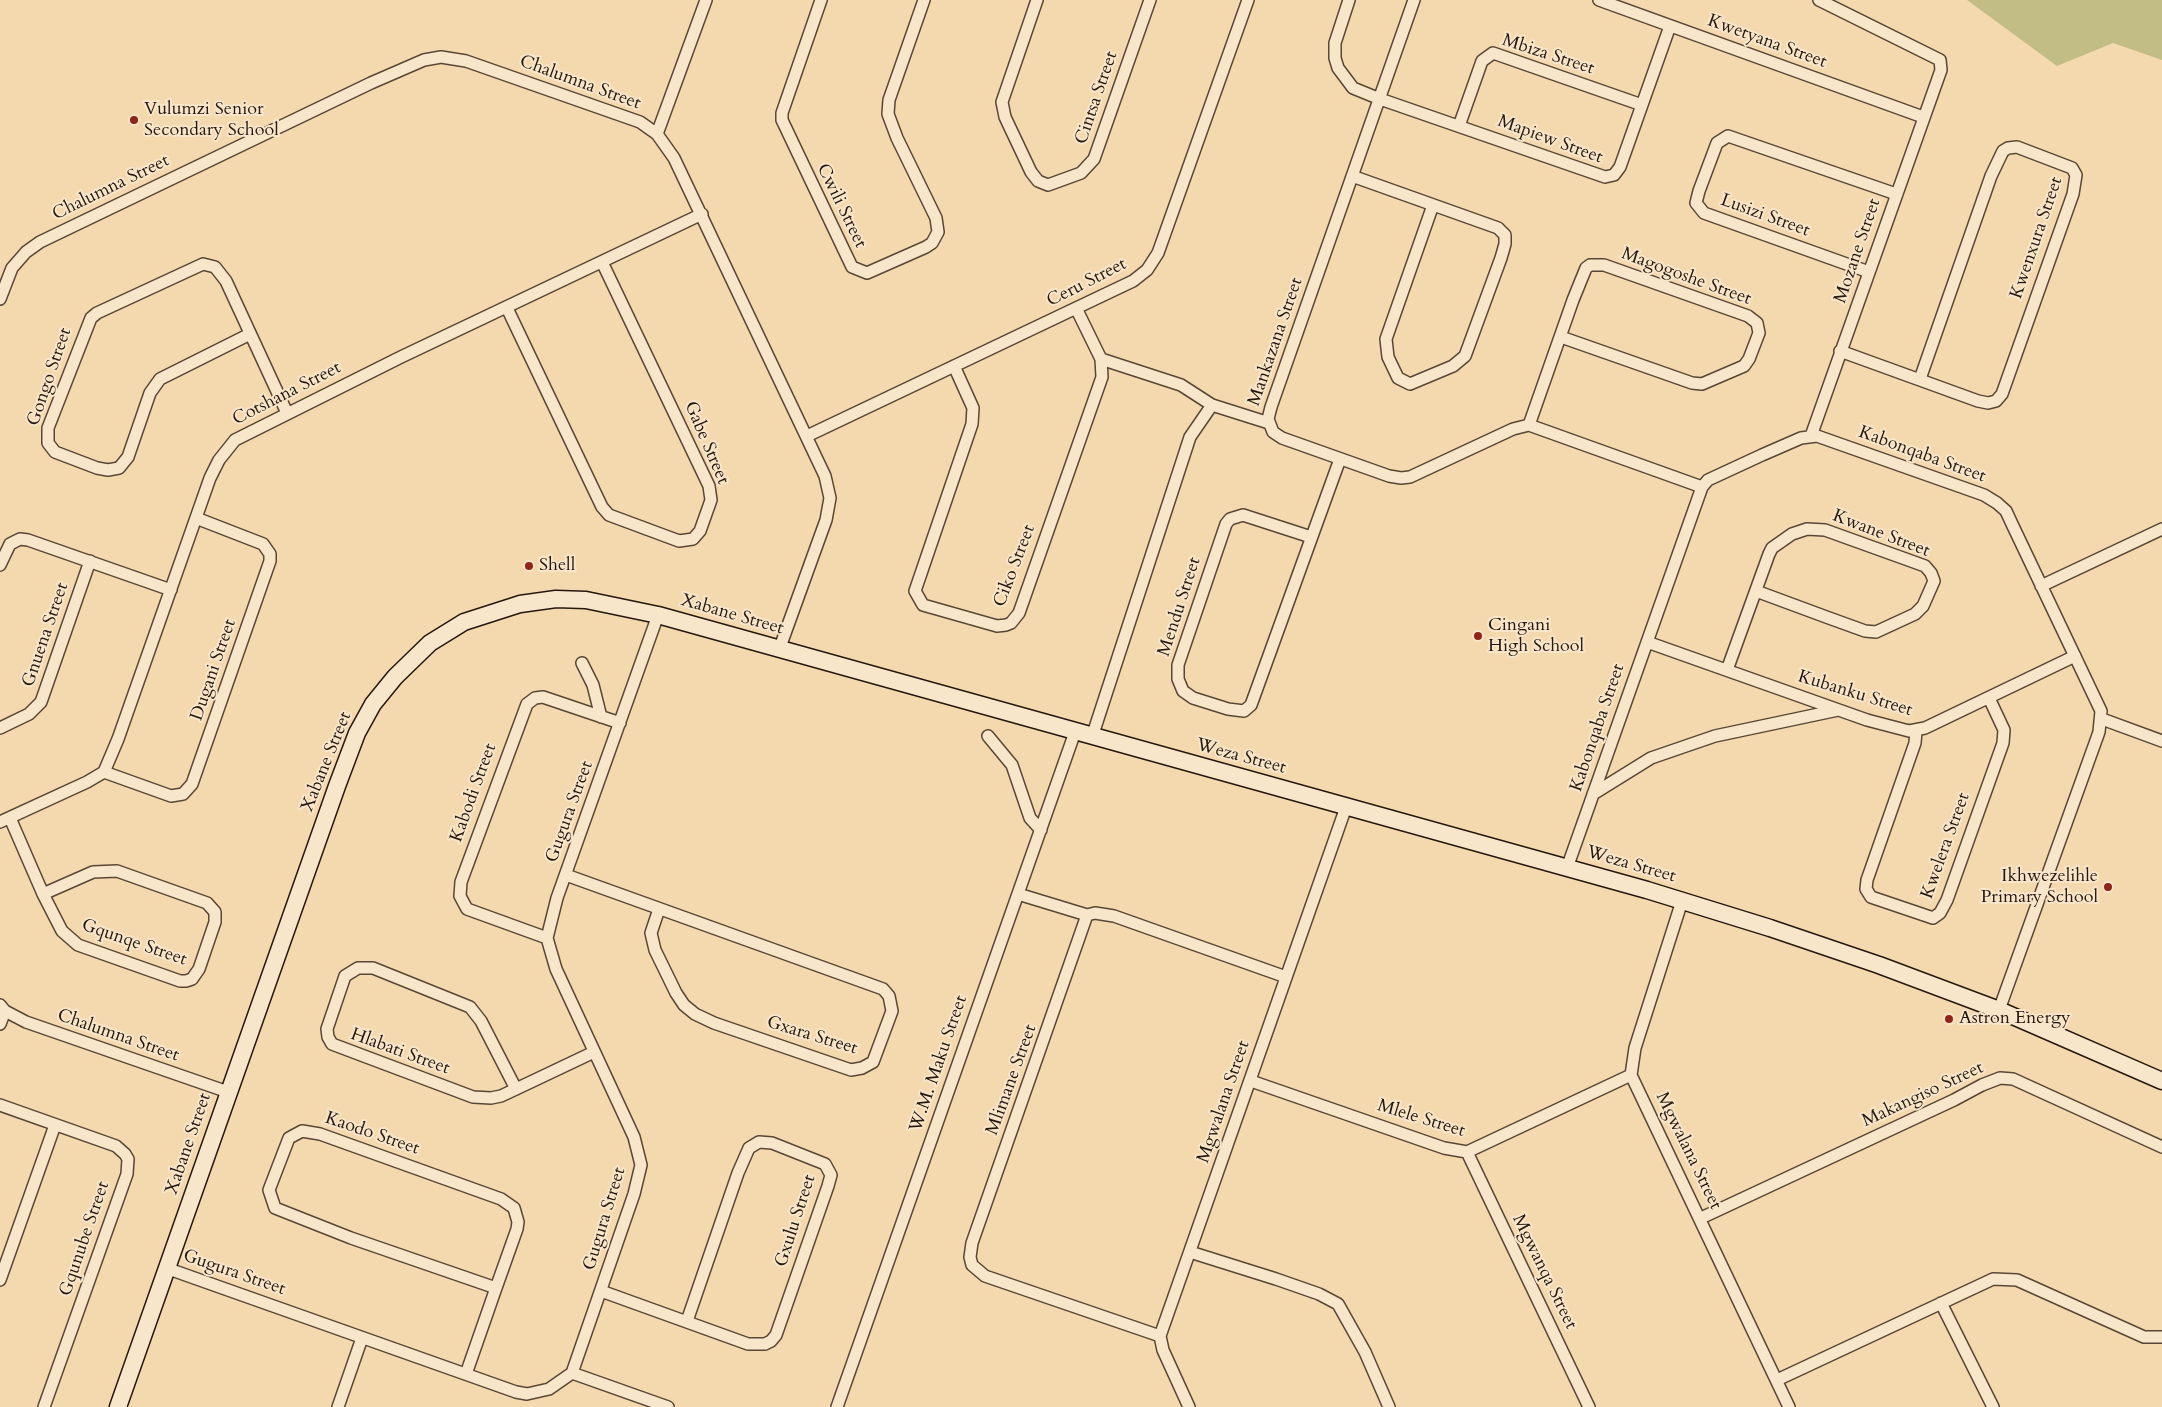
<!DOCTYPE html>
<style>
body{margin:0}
canvas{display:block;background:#f4d8ae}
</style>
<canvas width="2162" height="1407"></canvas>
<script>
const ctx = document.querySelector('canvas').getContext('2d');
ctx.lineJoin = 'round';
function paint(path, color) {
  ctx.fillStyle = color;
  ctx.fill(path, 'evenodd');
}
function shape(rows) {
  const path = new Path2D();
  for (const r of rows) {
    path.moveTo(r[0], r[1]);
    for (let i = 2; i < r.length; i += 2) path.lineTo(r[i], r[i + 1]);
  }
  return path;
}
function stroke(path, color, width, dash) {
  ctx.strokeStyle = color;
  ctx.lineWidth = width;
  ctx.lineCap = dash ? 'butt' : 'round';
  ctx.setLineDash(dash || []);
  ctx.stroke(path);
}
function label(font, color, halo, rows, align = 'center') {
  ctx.font = font + ' Cardo,serif';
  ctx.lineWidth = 4;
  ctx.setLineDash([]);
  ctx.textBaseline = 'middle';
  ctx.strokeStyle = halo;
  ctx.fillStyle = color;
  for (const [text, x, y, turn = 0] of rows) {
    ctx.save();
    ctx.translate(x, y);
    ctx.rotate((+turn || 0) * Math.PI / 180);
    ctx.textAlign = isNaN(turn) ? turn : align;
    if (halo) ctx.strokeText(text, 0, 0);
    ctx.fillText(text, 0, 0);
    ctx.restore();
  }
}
const green = shape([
 [1967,0,2162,0,2162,60,2113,43,2057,66]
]);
const street = shape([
 [821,0,782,113,782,120,852,267,867,273,926,247,932,243,938,232,936,218,897,138,888,114,889,100,924,0],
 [1037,0,1002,102,1005,117,1031,172,1038,181,1048,185,1081,173,1094,159,1150,0],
 [1349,0,1335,43,1335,58,1338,68,1353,88,1380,99,1605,177,1614,175,1620,167,1670,26],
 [1414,0,1271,407,1268,419,1273,432,1282,438,1389,476,1401,478,1410,477,1513,429,1529,425,1702,487],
 [1599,0,1923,117],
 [1459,126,1482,61,1493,53,1642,105],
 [657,134,706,0],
 [1352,176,1498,228,1505,235,1505,244,1501,258,1465,356,1453,366,1410,384,1398,378,1388,357,1386,339,1433,205],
 [1869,272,1704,213,1696,203,1699,191,1717,143,1728,136,1896,194],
 [0,299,12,268,26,252,40,242,371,83,424,60,441,57,466,61,640,122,657,134,674,158,825,476,830,498,826,520,779,650],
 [507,308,602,507,609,515,679,541,693,539,700,531,711,500,709,486,602,262],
 [250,334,160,379,150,393,128,457,119,468,108,470,97,468,55,452,48,443,48,428,91,318,97,313,203,264,215,267,226,281,287,413],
 [1840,351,1978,401,1988,403,1996,401,2002,394,2073,194,2076,175,2072,168,2017,147,2008,148,2003,151,1991,176,1920,379],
 [1101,359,1181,385,1212,405,1269,423],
 [954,366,973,408,972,424,915,591,923,605,997,626,1006,625,1011,623,1019,613,1102,377,1101,359,1076,308],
 [1529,425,1573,300,1586,268,1590,265,1604,265,1748,316,1757,323,1759,333,1749,359,1744,366,1702,384,1692,383,1561,337],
 [807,436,1133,281,1147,270,1158,253,1248,0],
 [1811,436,1941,70,1940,60,1819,0],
 [1311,537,1243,515,1230,519,1226,524,1178,665,1178,679,1183,691,1193,698,1228,709,1244,711,1251,705,1340,459],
 [0,565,10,544,20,539,28,540,171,590],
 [2041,586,2162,529],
 [1647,642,1867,720,1909,731,1925,728,2075,656],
 [582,663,593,685,601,717],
 [1727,670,1769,554,1772,548,1792,534,1807,529,1825,530,1925,566,1931,573,1934,581,1923,606,1915,614,1876,632,1865,631,1829,618,1756,591],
 [2102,719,2162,741],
 [0,728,29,714,41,702,90,561],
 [1916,731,1915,743,1867,880,1866,889,1871,897,1933,918,1940,913,1947,900,2003,743,2004,730,1989,698],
 [988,736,1012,765,1030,818,1041,830],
 [1092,737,1190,437,1212,405],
 [104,772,171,796,183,794,192,784,270,561,270,554,263,544,196,518],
 [1593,794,1651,758,1715,736,1838,710],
 [10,818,43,894,62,931,78,945,180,981,186,981,192,979,199,969,215,922,215,912,207,903,117,871,93,872,43,894],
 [0,822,87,782,104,772,118,739,210,478,219,460,235,440,401,357,702,214],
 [1567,868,1702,487,1708,480,1762,455,1801,438,1817,436,1984,495,1997,503,2006,511,2012,524,2101,711,2099,732,1999,1010],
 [566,875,883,989,889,996,892,1011,873,1062,862,1068,851,1070,714,1023,695,1014,684,1005,676,993,655,950,651,933,659,909],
 [1018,894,1087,915],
 [1682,901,1635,1048,1631,1075,1789,1407],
 [547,938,467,909,460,896,461,882,527,704,535,698,543,697,620,723],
 [0,1005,5,1011,26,1022,228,1092],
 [0,1024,5,1011],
 [1251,1081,1444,1148,1467,1152,1631,1075],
 [516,1089,481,1021,470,1007,373,968,358,968,345,976,327,1029,328,1037,332,1044,473,1097,491,1098,501,1096,516,1089,594,1052],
 [0,1105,116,1146,125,1154,128,1159,127,1174,44,1407],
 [1467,1152,1589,1407],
 [1701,1218,1954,1100,1982,1085,2000,1078,2013,1079,2162,1147],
 [1190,1252,1276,1279,1319,1294,1338,1304,1365,1352,1389,1407],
 [166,1268,516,1392,527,1394,549,1389,572,1373,634,1194,641,1165,634,1137,556,969,547,938,557,898,658,615],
 [0,1280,55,1125],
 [601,1291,748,1344,765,1344,771,1341,776,1335,828,1186,831,1175,825,1164,772,1143,759,1142,749,1148,738,1173,687,1321],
 [1941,1303,1993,1407],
 [1160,1336,985,1276,972,1265,970,1257,972,1243,1087,915,1095,913,1114,916,1286,977],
 [572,1373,668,1407],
 [466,1374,496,1288,517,1229,518,1222,514,1208,501,1199,320,1134,302,1131,289,1138,269,1190,275,1208,351,1238,496,1288],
 [1777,1380,1993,1279,2017,1280,2144,1337,2162,1337],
 [338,1407,362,1338],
 [837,1407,1075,732],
 [1189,1407,1163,1350,1160,1336,1346,807]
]);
const secondary = shape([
 [118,1407,337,786,357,733,373,704,395,677,430,643,464,622,520,604,556,599,586,600,658,615,1647,890,1770,928,1879,965,1999,1010,2162,1081]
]);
const markers = [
 [134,120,5,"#8f2418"],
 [529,566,5,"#8f2418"],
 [1478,636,5,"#8f2418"],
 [2108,887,5,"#8f2418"],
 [1949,1019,5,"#8f2418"]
];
const streetNames = [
 ["Kwetyana Street",1767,42,20],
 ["Mbiza Street",1548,55,18],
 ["Chalumna Street",580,83,20],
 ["Cintsa Street",1097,98,-71],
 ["Mapiew Street",1550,140,20],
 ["Chalumna Street",111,188,-26],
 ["Cwili Street",841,206,64],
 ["Lusizi Street",1765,216,20],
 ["Kwenxura Street",2037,238,-71],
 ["Mozane Street",1858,251,-71],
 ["Magogoshe Street",1686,277,20],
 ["Ceru Street",1087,283,-27],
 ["Mankazana Street",1276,342,-71],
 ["Gongo Street",50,377,-71],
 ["Cotshana Street",287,394,-27],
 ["Gabe Street",706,443,67],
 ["Kabonqaba Street",1922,455,20],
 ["Kwane Street",1881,534,21],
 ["Ciko Street",1015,566,-69],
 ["Mendu Street",1180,607,-72],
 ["Xabane Street",732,615,16],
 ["Gnuena Street",46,635,-71],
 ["Dugani Street",214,670,-71],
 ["Kubanku Street",1855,694,17],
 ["Kabonqaba Street",1598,728,-71],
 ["Weza Street",1241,757,15],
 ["Xabane Street",327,762,-68],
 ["Kabodi Street",474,793,-70],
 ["Gugura Street",570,812,-70],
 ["Kwelera Street",1946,846,-70],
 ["Weza Street",1631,865,16],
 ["Gqunqe Street",134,943,19],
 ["Chalumna Street",118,1036,19],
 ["Gxara Street",812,1036,17],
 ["Hlabati Street",400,1052,20],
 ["W.M. Maku Street",939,1064,-71],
 ["Mlimane Street",1012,1080,-70],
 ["Makangiso Street",1923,1095,-25],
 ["Mgwalana Street",1224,1102,-71],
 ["Mlele Street",1421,1119,17],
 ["Kaodo Street",372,1134,19],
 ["Xabane Street",189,1144,-71],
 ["Mgwalana Street",1688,1151,64],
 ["Gugura Street",605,1219,-73],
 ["Gxulu Street",796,1221,-72],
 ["Gqunube Street",85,1239,-71],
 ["Mgwanqa Street",1544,1272,64],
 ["Gugura Street",234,1273,19]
];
const poiNames = [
 ["Vulumzi Senior",144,110],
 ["Secondary School",144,131],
 ["Shell",539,566],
 ["Cingani",1488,626],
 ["High School",1488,647],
 ["Ikhwezelihle",2098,877,"right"],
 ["Primary School",2098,898,"right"],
 ["Astron Energy",1959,1019]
];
paint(green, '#c2bc85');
stroke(street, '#594736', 14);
stroke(secondary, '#25170e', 19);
stroke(street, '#f8e6ca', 11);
stroke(secondary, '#f8e6ca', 16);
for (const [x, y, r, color] of markers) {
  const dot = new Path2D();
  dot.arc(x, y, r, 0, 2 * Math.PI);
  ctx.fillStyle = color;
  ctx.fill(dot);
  stroke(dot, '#f8e6ca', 2);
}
label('18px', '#25170e', '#f8e6ca', streetNames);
label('18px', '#25170e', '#f8e6ca', poiNames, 'left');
</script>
